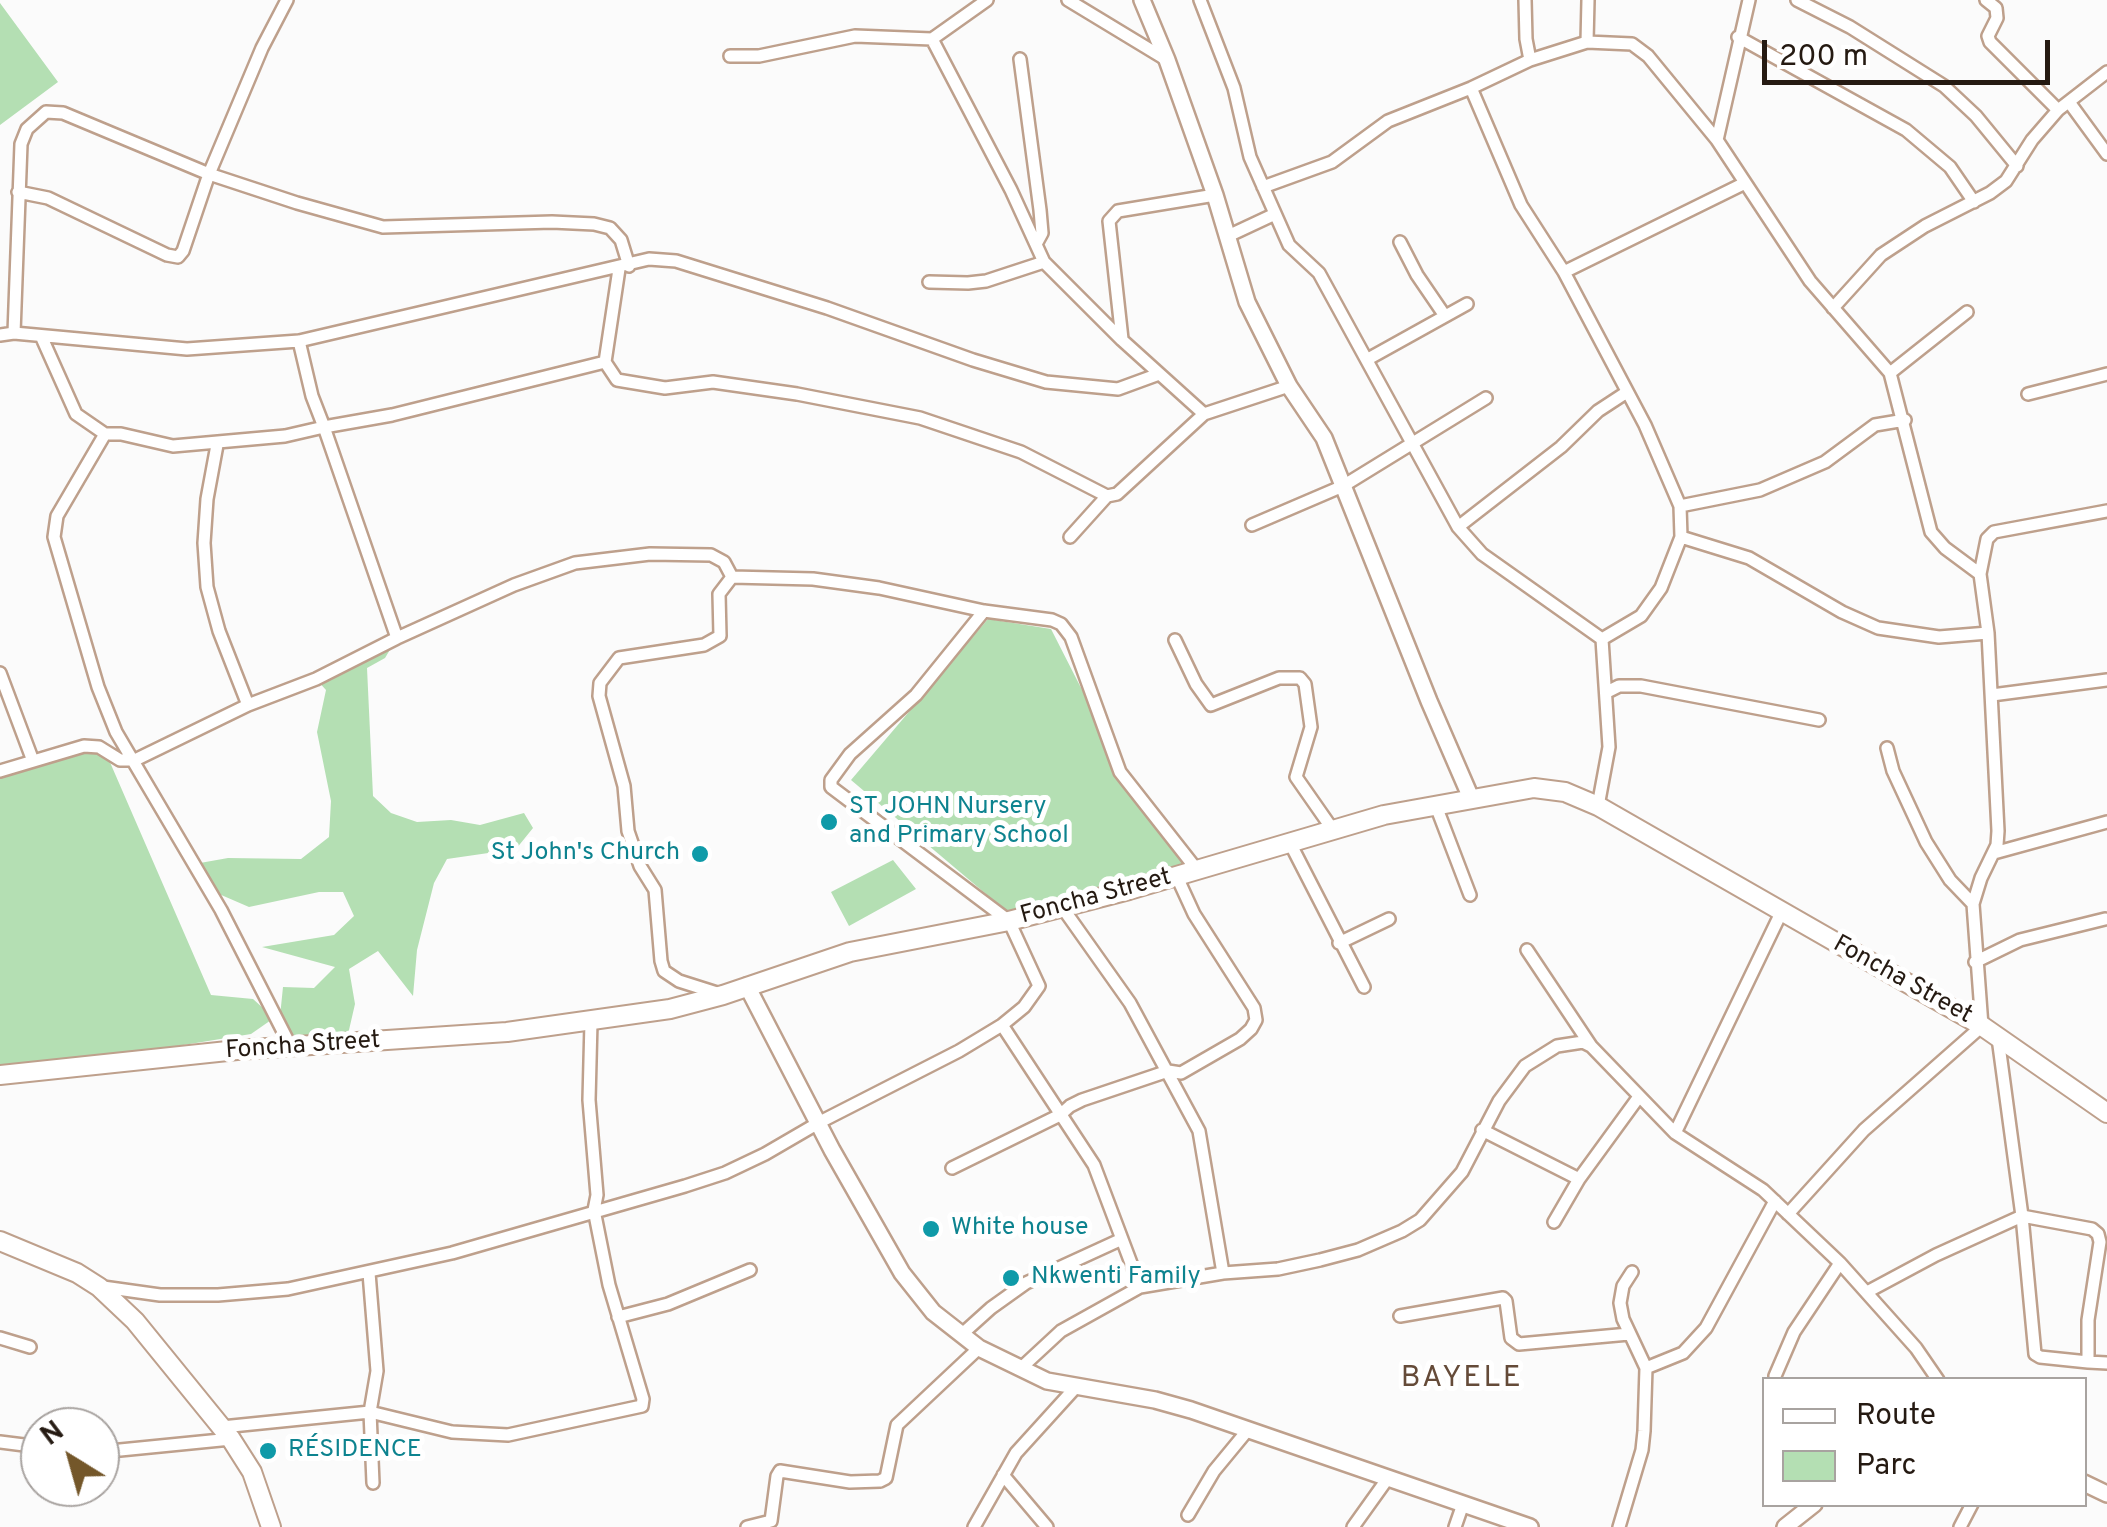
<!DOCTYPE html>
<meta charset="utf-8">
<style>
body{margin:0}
#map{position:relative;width:2107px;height:1527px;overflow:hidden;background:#fbfbfb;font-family:Overpass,sans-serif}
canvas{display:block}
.legend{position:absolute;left:1762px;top:1377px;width:325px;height:130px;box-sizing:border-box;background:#fff;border:2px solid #a8a3a0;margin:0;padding:12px 18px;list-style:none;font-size:30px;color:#251a12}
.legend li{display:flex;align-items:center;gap:20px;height:50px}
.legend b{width:50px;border:2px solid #a8a3a0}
.north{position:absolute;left:20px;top:1407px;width:100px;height:100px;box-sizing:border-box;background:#fff;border:2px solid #a8a3a0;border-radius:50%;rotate:323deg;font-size:28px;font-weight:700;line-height:40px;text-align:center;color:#251a12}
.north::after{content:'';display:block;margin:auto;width:35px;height:45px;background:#74572a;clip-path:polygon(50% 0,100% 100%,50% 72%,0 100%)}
.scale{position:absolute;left:1762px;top:40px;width:288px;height:45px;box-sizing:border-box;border:5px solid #251a12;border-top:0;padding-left:12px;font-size:30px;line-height:35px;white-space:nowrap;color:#251a12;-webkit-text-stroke:8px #fff;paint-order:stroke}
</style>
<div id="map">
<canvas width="2107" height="1527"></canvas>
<ul class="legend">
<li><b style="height:12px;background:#fff"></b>Route</li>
<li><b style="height:28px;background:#b4dfb3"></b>Parc</li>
</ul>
<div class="north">N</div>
<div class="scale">200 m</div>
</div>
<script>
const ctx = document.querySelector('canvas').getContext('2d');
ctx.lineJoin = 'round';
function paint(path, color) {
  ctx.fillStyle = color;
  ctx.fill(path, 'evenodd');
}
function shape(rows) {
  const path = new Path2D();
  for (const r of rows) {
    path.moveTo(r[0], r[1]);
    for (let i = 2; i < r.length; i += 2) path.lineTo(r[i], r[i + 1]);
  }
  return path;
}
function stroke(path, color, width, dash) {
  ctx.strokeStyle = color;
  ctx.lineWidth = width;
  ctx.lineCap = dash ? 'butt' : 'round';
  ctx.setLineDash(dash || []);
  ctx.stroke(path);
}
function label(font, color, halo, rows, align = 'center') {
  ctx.font = font + ' Overpass,sans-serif';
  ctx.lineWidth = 10;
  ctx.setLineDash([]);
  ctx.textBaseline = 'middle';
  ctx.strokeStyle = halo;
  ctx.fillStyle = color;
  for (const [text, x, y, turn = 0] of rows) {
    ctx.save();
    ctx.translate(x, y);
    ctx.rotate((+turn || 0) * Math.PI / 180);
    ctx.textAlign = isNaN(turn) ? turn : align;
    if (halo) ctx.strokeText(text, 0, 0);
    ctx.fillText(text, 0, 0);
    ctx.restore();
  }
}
const green = shape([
 [0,3,58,82,0,125],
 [988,619,1051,629,1132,788,1192,867,1012,916,851,780],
 [394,643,385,658,367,668,373,796,391,813,417,822,451,820,480,825,524,813,533,828,516,849,447,859,434,883,417,950,413,996,378,951,349,969,355,1004,346,1043,291,1047,279,1026,283,987,314,988,335,967,262,947,334,935,354,916,343,892,319,892,249,907,212,891,200,863,228,858,301,859,329,837,331,801,317,732,326,690,316,679],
 [95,751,109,760,211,995,253,999,274,1018,251,1034,0,1075,0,772],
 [893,860,916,889,849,926,831,892]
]);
const minor = shape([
 [1068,0,1167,60],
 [1200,0,1234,88,1250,157,1289,245,1319,273,1458,527,1482,554,1602,639,1609,747,1598,806],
 [1525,0,1526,39,1530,60],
 [1797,0,1850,27,1944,86,1976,116,2017,166],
 [1986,0,1996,8,1997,18,1988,36,1990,42,2058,110],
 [1738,37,1906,130,1950,167,1974,202],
 [932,39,1011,190,1044,262,1122,340,1204,414,1289,386],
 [1587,42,1588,0],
 [730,56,759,56,855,36,932,39,987,0],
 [1020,59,1040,210,1042,233,1036,244],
 [1471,88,1521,205,1564,272,1645,425,1680,506,1681,537,1661,588,1641,616,1602,639],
 [2069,102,2107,154],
 [1717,140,1749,0],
 [1263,187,1332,162,1388,121,1471,88,1530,60,1587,42,1632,44,1648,56,1717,140,1810,281,1890,373,1931,532,1945,548,1980,574,1988,633,1998,831,1997,845,1981,878,1973,904,1982,1026,1864,1130,1788,1214],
 [18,192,48,198,167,255,178,257,183,251,209,174,262,48,287,0],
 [1228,236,1275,214],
 [1400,242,1417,275,1445,316],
 [619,269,605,362,617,380,665,388,713,382,797,394,920,418,1021,452,1107,496],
 [1564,272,1745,183],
 [929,282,968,283,986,281,1044,262],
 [1833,308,1881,255,1925,226,1990,193,2006,181,2032,140,2058,110,2107,72],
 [14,333,21,144,27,129,46,112,63,113,209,174,297,203,383,227,552,222,594,224,610,228,621,240,629,266],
 [0,335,14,333,187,349,299,341,649,259,676,261,827,308,973,360,1046,382,1118,389,1159,374],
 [42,338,76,414,105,434,121,434,173,446,285,436,324,427,312,396,299,341],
 [1122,339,1109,221,1118,211,1215,195],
 [1368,359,1467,304],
 [1890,373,1967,312],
 [2028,394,2107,374],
 [105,434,57,516,54,537,98,687,116,732,221,910,291,1047],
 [217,445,207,499,204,543,207,587,219,631,248,705],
 [1680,506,1760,490,1825,462,1875,425,1905,420],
 [1252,525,1343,486,1486,398],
 [1458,527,1561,447,1598,411,1627,392],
 [1070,537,1107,496,1117,494,1204,414],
 [1681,537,1749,558,1842,612,1878,628,1939,637,1988,633],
 [1980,574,1987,539,1994,532,2107,511],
 [732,577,813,579,879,588,984,611,1052,620,1061,624,1071,637,1120,772,1197,870],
 [397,638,324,427,392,415,605,362],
 [1175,640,1196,684,1211,705,1279,678,1300,678,1305,684,1311,727,1296,777,1333,830],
 [0,673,33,761],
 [1607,692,1619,686,1641,686,1819,720],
 [1992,695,2107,680],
 [1887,748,1893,771,1926,842,1950,880,1973,904],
 [0,771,84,746,99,747,120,760,135,760,248,705,316,679,397,638,514,585,575,563,650,554,711,555,724,562,732,577],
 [1436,806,1470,895],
 [1290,843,1364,987],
 [1994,853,2107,822],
 [1062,907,1130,1003,1199,1131,1223,1273],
 [1339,943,1389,919],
 [1527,950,1591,1046],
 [1975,962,2020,940,2105,919],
 [720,994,679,981,664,971,661,961,655,890,640,866,628,831,624,786,599,696,600,683,619,658,704,645,720,636,719,594,732,577],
 [1002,1025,1094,1165,1140,1287],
 [1998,1038,2022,1216,2035,1354,2040,1357,2088,1362],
 [1482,1130,1579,1179],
 [1675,1133,1781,913],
 [952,1168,1060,1115,1070,1106,1082,1100,1168,1071,1181,1073,1240,1039,1251,1029,1256,1020,1254,1008,1194,914,1177,877],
 [1554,1222,1579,1179,1638,1098],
 [369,1273,377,1371,370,1412,373,1483],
 [103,1287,160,1295,218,1295,288,1289,452,1253,685,1186,725,1173,765,1154,820,1122,959,1051,1002,1025,1024,1007,1039,986,1009,921,831,787,831,780,850,754,916,695,984,611],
 [1867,1292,1936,1255,2022,1216,2092,1229,2098,1234,2100,1242,2088,1320,2088,1362,2107,1363],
 [1400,1316,1503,1298,1506,1301,1511,1338,1519,1344,1629,1334],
 [618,1317,668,1304,750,1270],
 [961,1335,991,1308,1026,1283,1122,1239],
 [0,1338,30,1347],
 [1646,1368,1683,1353,1706,1328,1775,1201],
 [1020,1369,1061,1331,1140,1287,1223,1273,1278,1269,1320,1260,1358,1250,1402,1231,1420,1220,1462,1172,1499,1101,1525,1066,1557,1046,1583,1042,1591,1046,1675,1133,1763,1190,1840,1263,1916,1348,1938,1380],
 [1775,1376,1794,1332,1840,1263],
 [222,1427,370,1412,452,1432,508,1435,642,1406,643,1399,609,1285,594,1210,597,1195,589,1100,591,1022],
 [0,1442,40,1447],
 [100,1452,231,1439],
 [1003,1475,1047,1527],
 [1188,1515,1214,1471,1247,1431],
 [747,1527,771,1521,777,1476,780,1471,850,1482,880,1481,886,1478,897,1425,979,1348],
 [974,1527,1016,1453,1075,1388],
 [1353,1527,1388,1478],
 [1455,1527,1463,1504],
 [1619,1527,1642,1450,1644,1431,1646,1368,1623,1319,1620,1303,1623,1286,1632,1272],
 [1960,1527,1972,1504]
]);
const tertiary = shape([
 [1142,0,1167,60,1215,195,1247,302,1289,386,1324,438,1429,701,1471,798],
 [747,986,832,1150,902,1273,933,1312,979,1348,1047,1381,1155,1400,1191,1410,1530,1527],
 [2084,1483,2107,1494],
 [1785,1527,1814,1504]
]);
const secondary = shape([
 [0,1075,237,1050,507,1032,670,1009,723,995,850,952,1009,921,1129,890,1384,815,1534,788,1565,792,1598,806,1982,1026,2107,1113],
 [0,1241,77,1273,99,1287,135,1321,231,1439,252,1472,271,1527]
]);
const markers = [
 [829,822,10,"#0f9aa8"],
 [700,854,10,"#0f9aa8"],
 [931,1229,10,"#0f9aa8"],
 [1011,1278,10,"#0f9aa8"],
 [268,1451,10,"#0f9aa8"]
];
const cultureNames = [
 ["ST JOHN Nursery",849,808],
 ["and Primary School",849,837],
 ["St John's Church",680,854,"right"],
 ["White house",951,1229],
 ["Nkwenti Family",1031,1278],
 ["RÉSIDENCE",288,1451]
];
const streetNames = [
 ["Foncha Street",1096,898,-15],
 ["Foncha Street",1902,981,29],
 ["Foncha Street",303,1047,-4]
];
const quarterNames = [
 ["BAYELE",1462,1380]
];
paint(green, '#b4dfb3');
stroke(minor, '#bea08c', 16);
stroke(tertiary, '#bea08c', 20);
stroke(secondary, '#bea08c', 22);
stroke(minor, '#fff', 11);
stroke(tertiary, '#fff', 15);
stroke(secondary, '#fff', 18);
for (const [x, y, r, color] of markers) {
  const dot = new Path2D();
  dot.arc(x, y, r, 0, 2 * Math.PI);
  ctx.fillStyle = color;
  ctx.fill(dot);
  stroke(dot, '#fff', 4);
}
label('25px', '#0d838f', '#fff', cultureNames, 'left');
label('25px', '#251a12', '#fff', streetNames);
ctx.letterSpacing = '2.5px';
label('30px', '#654b39', '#fff', quarterNames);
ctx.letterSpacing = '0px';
</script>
